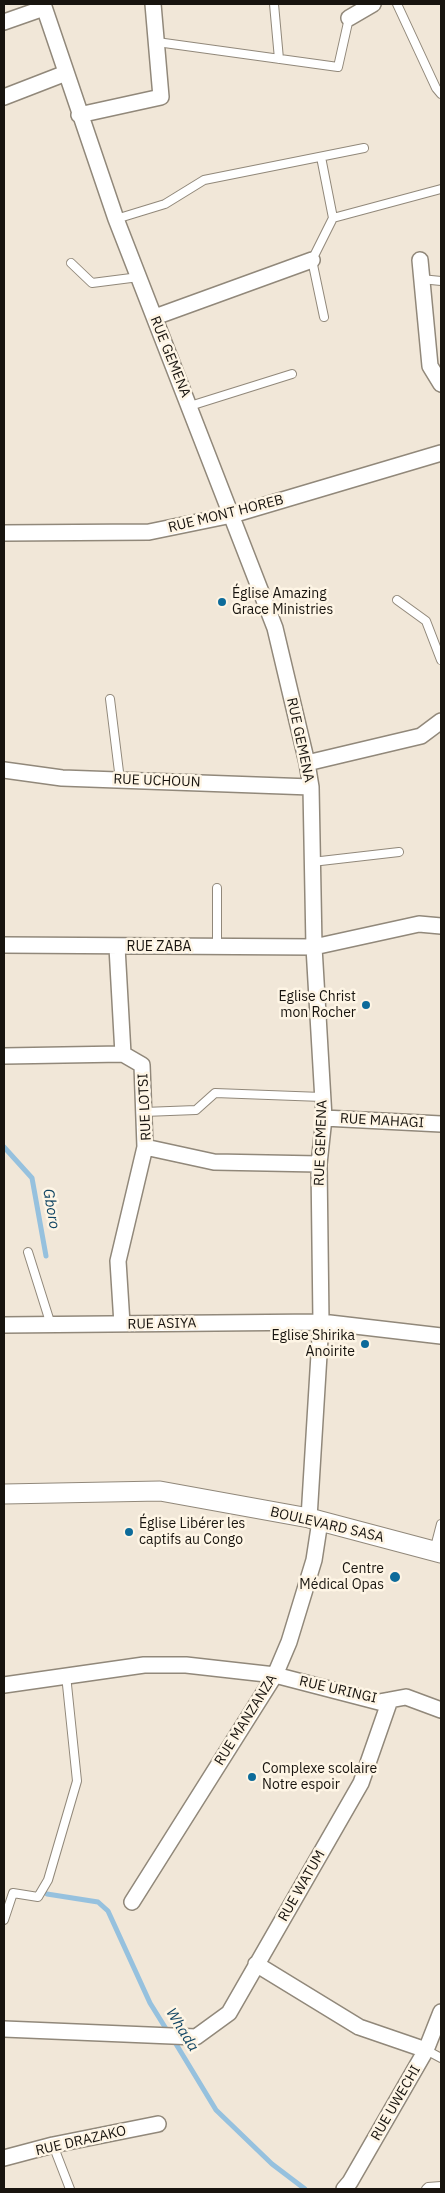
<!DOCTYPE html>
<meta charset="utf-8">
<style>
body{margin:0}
#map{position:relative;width:445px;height:2193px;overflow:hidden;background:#f1e7d8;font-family:"IBM Plex Sans",sans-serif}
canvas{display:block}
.frame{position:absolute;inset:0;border:5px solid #18140f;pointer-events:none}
</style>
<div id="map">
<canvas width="445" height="2193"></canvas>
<div class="frame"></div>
</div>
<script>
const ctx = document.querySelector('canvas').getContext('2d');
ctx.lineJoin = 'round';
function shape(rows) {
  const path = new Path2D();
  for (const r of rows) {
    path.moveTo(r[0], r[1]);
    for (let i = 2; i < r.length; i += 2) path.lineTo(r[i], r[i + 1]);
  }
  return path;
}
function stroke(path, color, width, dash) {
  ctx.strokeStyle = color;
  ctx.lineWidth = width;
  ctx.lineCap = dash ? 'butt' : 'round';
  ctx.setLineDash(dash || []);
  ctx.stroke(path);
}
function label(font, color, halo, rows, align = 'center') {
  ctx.font = font + ' "IBM Plex Sans",sans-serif';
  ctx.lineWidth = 5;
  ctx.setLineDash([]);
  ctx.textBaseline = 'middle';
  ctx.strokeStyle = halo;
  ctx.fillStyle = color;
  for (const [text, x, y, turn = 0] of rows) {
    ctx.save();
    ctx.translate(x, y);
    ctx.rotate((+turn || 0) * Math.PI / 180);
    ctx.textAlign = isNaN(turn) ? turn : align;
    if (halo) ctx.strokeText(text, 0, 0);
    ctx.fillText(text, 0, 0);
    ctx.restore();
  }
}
const stream = shape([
 [4,1147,32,1178,46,1256],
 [47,1894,98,1902,108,1911,150,2003,168,2032],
 [173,2039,216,2110,272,2164,305,2189]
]);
const service = shape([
 [274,4,279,59],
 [397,4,436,88,441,94],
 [157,42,338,67,349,18],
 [321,157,333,218],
 [116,219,165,204,204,180,364,148],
 [71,263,92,283,139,277],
 [421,279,441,281],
 [324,317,312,260,333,218,441,189],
 [190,406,292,374],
 [397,600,426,621,441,660],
 [110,699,120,780],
 [312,862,399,852],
 [217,888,217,947],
 [144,1112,196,1110,215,1093,322,1097],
 [28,1252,51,1325],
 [434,1551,441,1524],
 [4,1920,13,1893,38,1897,48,1880,77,1781,66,1675],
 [426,2050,441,2058],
 [53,2145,70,2189],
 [426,2189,428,2187,441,2186]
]);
const minor = shape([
 [43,4,116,219,275,628,307,763,311,787,314,947,324,1118,319,1164,321,1322,309,1518],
 [349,18,373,4],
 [4,22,44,8],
 [4,97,66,73],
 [79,115,161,97,153,4],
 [420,260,430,366,441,384],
 [155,317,312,260],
 [4,533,149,532,232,515,441,453],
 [307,763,421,736,441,721],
 [4,770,62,778,311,787],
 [4,945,314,947,419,924,441,926],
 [117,947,123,1054],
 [4,1056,123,1054,142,1065,145,1147,118,1261,122,1324],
 [324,1118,441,1124],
 [145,1147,214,1162,319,1164],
 [4,1325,321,1322,441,1336],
 [4,1685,144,1665,186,1665,275,1675,379,1702,406,1697,441,1710],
 [132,1902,275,1675,289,1642,314,1560,320,1521],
 [256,1964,359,2027,426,2050],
 [4,2029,196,2037,229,2013,361,1783,390,1700],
 [4,2158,53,2145,158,2124],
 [344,2189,350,2182,426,2050,441,2012]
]);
const tertiary = shape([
 [4,1494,160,1491,309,1518,441,1553]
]);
const markers = [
 [222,602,5,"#0d6b9a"],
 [366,1005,5,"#0d6b9a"],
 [365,1344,5,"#0d6b9a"],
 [129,1532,5,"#0d6b9a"],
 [395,1577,6,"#0d6b9a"],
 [252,1777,5,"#0d6b9a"]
];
const streetNames = [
 ["RUE GEMENA",170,357,68],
 ["RUE MONT HOREB",226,514,-14],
 ["RUE GEMENA",300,740,78],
 ["RUE UCHOUN",157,781,2],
 ["RUE ZABA",159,947],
 ["RUE LOTSI",145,1107,-93],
 ["RUE MAHAGI",382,1121,3],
 ["RUE GEMENA",321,1143,-88],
 ["RUE ASIYA",162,1324,-1],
 ["BOULEVARD SASA",327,1525,13],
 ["RUE URINGI",338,1690,13],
 ["RUE MANZANZA",246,1720,-58],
 ["RUE WATUM",302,1886,-60],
 ["RUE UWECHI",396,2103,-60],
 ["RUE DRAZAKO",81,2141,-13]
];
const poiNames = [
 ["Église Amazing",232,594],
 ["Grace Ministries",232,610],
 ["Eglise Christ",356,997,"right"],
 ["mon Rocher",356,1013,"right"],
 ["Eglise Shirika",355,1336,"right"],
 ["Anoirite",355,1352,"right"],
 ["Église Libérer les",139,1524],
 ["captifs au Congo",139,1540],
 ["Centre",384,1569,"right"],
 ["Médical Opas",384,1585,"right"],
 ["Complexe scolaire",262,1769],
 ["Notre espoir",262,1785]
];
const waterNames = [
 ["Gboro",51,1209,80],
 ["Whada",182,2030,58]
];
stroke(stream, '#96c1de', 5);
stroke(service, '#91887a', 10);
stroke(minor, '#91887a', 18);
stroke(tertiary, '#91887a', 21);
stroke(service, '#fff', 8);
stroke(minor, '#fff', 15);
stroke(tertiary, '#fff', 19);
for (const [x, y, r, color] of markers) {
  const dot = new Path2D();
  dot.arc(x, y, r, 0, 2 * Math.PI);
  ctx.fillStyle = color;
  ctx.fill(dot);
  stroke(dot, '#fef5e5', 2);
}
label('14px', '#18140f', '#fef5e5', streetNames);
label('14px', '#18140f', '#fef5e5', poiNames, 'left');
label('italic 15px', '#124664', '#fef5e5', waterNames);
</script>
